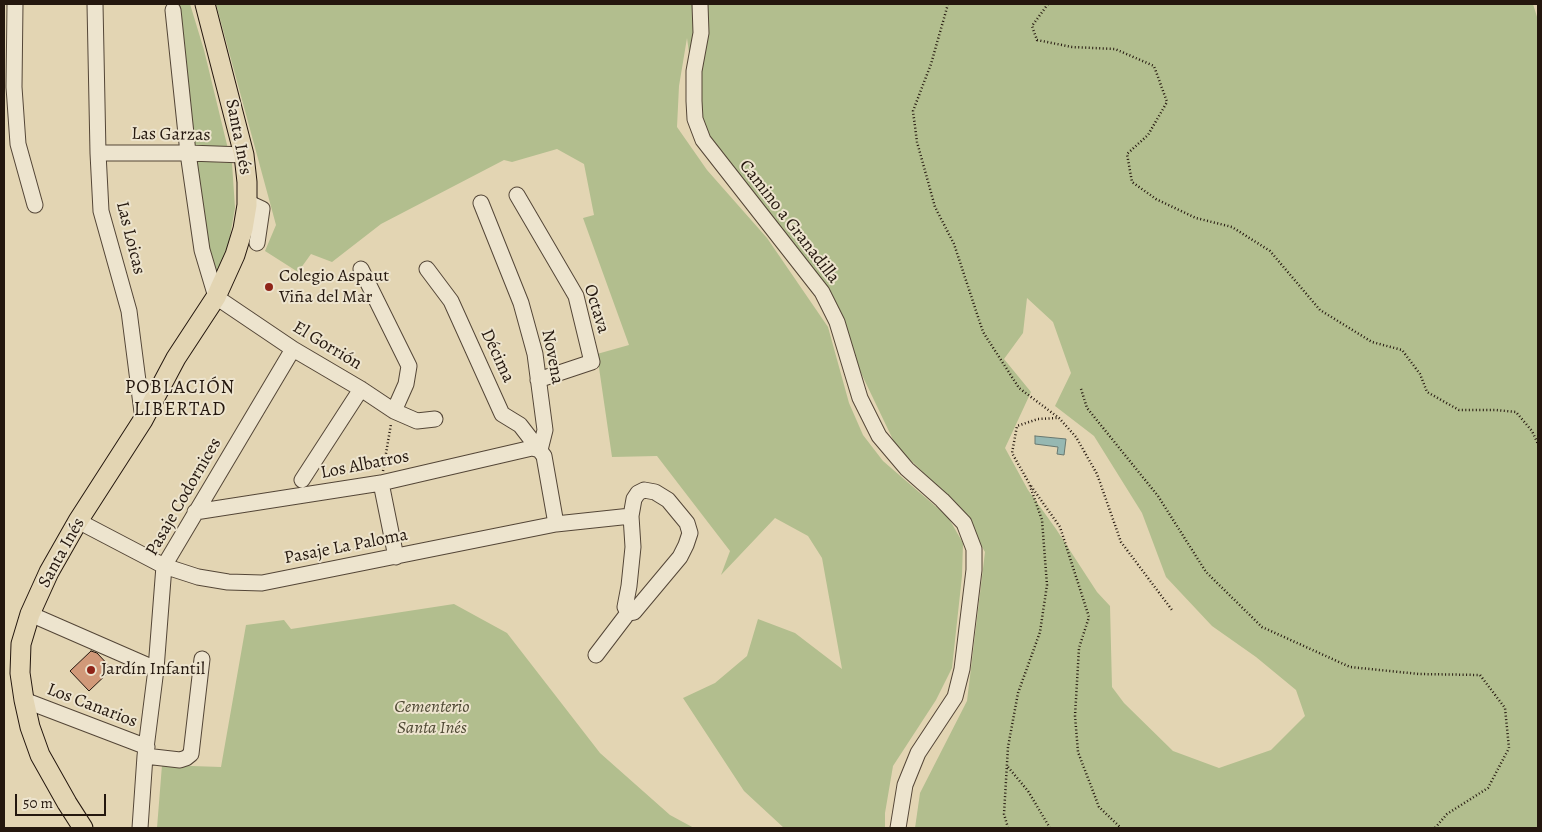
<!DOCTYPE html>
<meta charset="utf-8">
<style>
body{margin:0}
#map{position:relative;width:1542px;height:832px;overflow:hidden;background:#e3d5b3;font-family:Alegreya,serif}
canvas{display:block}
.frame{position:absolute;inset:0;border:5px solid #24170e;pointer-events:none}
.scale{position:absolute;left:15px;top:794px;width:91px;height:22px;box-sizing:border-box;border:2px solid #24170e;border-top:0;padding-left:6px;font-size:15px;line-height:18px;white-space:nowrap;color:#24170e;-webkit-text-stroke:4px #ede4ce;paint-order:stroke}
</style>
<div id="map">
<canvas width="1542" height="832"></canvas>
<div class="frame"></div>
<div class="scale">50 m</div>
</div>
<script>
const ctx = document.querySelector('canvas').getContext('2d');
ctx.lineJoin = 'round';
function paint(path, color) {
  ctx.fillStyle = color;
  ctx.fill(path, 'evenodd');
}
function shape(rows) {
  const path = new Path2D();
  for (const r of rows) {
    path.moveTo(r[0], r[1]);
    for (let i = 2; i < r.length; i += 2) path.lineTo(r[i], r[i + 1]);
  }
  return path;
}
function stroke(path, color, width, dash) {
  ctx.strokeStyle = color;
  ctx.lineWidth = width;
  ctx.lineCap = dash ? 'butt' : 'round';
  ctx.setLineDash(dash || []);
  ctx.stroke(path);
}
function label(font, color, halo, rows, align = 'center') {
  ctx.font = font + ' Alegreya,serif';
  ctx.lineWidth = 4;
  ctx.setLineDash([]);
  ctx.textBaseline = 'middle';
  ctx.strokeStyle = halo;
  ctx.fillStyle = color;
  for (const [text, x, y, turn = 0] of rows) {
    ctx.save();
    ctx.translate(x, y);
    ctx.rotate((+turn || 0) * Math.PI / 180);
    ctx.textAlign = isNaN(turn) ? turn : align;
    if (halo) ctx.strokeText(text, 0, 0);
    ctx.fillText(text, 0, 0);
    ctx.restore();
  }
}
const green = shape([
 [170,4,190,4,204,50,228,149,187,147],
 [216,4,1533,4,1538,20,1538,828,915,828,920,793,967,701,985,552,957,505,896,446,862,375,826,293,706,141,696,105,687,38,679,86,677,127,707,170,767,238,828,327,849,403,863,435,883,461,948,517,963,543,962,576,952,668,936,700,893,766,885,813,885,828,784,828,744,791,683,698,715,683,747,656,758,619,795,633,842,669,822,558,808,536,775,518,721,575,730,551,657,456,612,457,597,354,629,345,583,218,594,215,584,164,557,149,512,162,504,160,381,224,332,262,311,254,298,272,265,251,276,225],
 [1027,298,1053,322,1071,373,1055,406,1094,436,1142,513,1166,577,1212,626,1256,657,1296,690,1305,716,1271,750,1219,768,1173,751,1124,703,1112,687,1110,606,1097,592,1056,529,1028,490,1005,448,1031,392,1004,359,1023,333],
 [194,161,232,163,235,208,229,242,214,280],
 [454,604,507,633,600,753,670,815,694,828,157,828,162,765,221,767,246,625,284,620,291,629]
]);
const water = shape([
 [1035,436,1066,439,1064,455,1057,454,1058,447,1035,444,1035,436]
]);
const building = shape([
 [91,651,97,653,112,669,89,691,70,671,91,651]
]);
const path = shape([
 [948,4,931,64,913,111,917,142,935,207,954,244,983,332,1019,388,1059,418,1076,437,1097,474,1121,542,1172,610],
 [1048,4,1032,26,1037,40,1072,47,1115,49,1154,66,1167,102,1148,135,1127,154,1132,182,1156,199,1196,218,1232,227,1270,251,1320,310,1372,342,1402,350,1420,374,1427,392,1459,410,1496,410,1516,412,1532,431,1538,444],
 [1081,389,1087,408,1158,496,1206,572,1262,627,1350,667,1419,674,1480,675,1505,708,1509,748,1488,788,1447,814,1435,828],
 [383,471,391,424],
 [1031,486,1060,527,1089,617,1079,648,1075,716,1078,752,1099,807,1121,828],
 [1008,767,1028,791,1050,828],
 [1008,828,1004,814,1008,747,1018,693,1040,632,1047,585,1042,520,1029,483,1012,453,1017,426,1038,419,1057,418]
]);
const minor = shape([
 [15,4,14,87,18,144,35,205],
 [95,4,98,153,101,211,129,311,143,420],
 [700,4,701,33,694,71,694,101,695,119,703,140,822,292,837,322,860,398,879,436,907,469,942,500,964,523,974,549,974,570,962,669,955,697,918,753,905,785,898,828],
 [173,10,188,153,202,250,216,297,293,349,361,389,394,411,417,421,435,419],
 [98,153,188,153,244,155],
 [517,195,576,296,592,362,538,380],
 [247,202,262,209,257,243],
 [481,203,521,303,535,354,545,430,540,450],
 [361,269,409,366,406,384,394,411],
 [427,269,451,301,502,414,520,425,544,456,556,524],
 [302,480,361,389],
 [381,483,396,557],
 [195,512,381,483,532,448,540,450],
 [78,521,164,566,198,577,228,582,262,583,556,524,631,516],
 [30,614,156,669],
 [596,655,628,613,634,612,680,557,686,545,690,533,687,523,668,500,655,492,644,490,638,493,634,499,631,516,633,547,629,586,625,607,628,613],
 [24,700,147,747],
 [145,756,180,760,186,758,191,754,202,659],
 [140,828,145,756,156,669,164,566,293,349]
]);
const major = shape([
 [83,828,67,803,40,755,30,727,24,700,20,673,21,644,30,614,49,572,78,521,143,420,176,358,216,297,235,255,243,229,247,205,247,182,244,155,205,4]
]);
const markers = [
 [269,287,5,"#8f2418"],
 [91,670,5,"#8f2418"]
];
const streetNames = [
 ["Las Garzas",171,135,1],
 ["Santa Inés",238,137,79],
 ["Camino a Granadilla",789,222,52],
 ["Las Loicas",130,238,76],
 ["Octava",596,309,73],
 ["El Gorrión",327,346,31],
 ["Décima",497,356,65],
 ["Novena",552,357,79],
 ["Los Albatros",365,465,-11],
 ["Pasaje Codornices",184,497,-60],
 ["Pasaje La Paloma",346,547,-11],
 ["Santa Inés",62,553,-61],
 ["Los Canarios",92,706,21]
];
const poiNames = [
 ["Colegio Aspaut",279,277],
 ["Viña del Mar",279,298],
 ["Jardín Infantil",101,670]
];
const parkNames = [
 ["Cementerio",432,708],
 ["Santa Inés",432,729]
];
const neighbourhoodNames = [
 ["POBLACIÓN",180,388],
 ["LIBERTAD",180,410]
];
paint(green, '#b2be8e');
paint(water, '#96b8b2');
stroke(water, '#687870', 1);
paint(building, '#d19979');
stroke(building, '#24170e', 1);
stroke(minor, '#544637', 17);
stroke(major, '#24170e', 21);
stroke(path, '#24170e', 2.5, [1, 2.5]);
stroke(minor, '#ede4ce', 15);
stroke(major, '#e3d5b3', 19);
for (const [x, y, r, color] of markers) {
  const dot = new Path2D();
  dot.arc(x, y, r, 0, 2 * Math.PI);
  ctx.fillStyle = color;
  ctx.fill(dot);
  stroke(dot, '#ede4ce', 2);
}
label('18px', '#24170e', '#ede4ce', streetNames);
label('18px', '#24170e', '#ede4ce', poiNames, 'left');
label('italic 18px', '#4f4934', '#ede4ce', parkNames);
ctx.letterSpacing = '1px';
label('19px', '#24170e', '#ede4ce', neighbourhoodNames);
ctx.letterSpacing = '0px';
</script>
